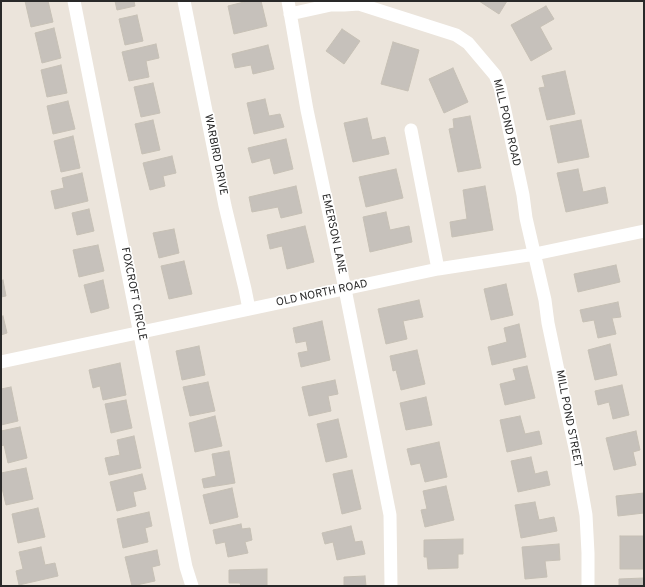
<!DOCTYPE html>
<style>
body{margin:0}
#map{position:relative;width:645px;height:587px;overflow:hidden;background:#ebe4db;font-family:Overpass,sans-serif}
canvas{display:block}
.frame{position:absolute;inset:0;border:2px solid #292929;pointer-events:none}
</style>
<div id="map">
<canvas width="645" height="587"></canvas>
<div class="frame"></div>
</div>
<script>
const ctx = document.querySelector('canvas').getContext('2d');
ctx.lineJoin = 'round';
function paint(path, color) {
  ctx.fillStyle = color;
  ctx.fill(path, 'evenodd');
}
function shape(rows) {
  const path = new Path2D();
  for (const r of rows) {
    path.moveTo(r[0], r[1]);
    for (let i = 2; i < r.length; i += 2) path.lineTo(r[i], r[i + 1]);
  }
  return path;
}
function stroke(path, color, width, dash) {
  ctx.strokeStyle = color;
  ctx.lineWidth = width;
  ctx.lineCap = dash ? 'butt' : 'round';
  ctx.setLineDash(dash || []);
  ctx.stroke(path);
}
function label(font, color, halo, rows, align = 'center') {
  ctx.font = font + ' Overpass,sans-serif';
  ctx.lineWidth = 3.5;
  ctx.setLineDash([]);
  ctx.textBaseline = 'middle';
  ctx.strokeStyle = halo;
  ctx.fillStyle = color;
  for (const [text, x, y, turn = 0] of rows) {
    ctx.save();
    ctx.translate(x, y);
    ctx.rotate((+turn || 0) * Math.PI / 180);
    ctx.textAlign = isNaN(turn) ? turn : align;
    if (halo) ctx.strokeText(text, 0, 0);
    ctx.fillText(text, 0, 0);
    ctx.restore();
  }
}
const building = shape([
 [25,1,48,1,53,22,31,27,25,1],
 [115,1,134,1,135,6,117,10,115,1],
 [248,1,261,1,267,26,234,34,228,6,248,1],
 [479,1,507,1,499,14,479,1],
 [546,6,554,19,540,27,552,49,531,61,511,25,546,6],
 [137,15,143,41,125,45,119,19,137,15],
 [54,28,61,58,42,63,35,33,54,28],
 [342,29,360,41,344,64,326,51,342,29],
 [393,42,419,50,408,91,381,84,393,42],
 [156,44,159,58,146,61,149,77,129,81,122,52,156,44],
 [268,45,274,69,253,74,251,65,235,68,232,54,268,45],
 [61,65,67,93,47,97,41,70,61,65],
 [453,68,468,102,444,113,429,79,453,68],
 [565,71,575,114,547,120,539,88,545,87,542,76,565,71],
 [153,83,160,113,141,117,134,87,153,83],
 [265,99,269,116,280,114,284,127,254,134,247,103,265,99],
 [68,101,75,129,53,134,47,106,68,101],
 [470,116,481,168,458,172,449,129,454,128,453,119,470,116],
 [367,118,372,140,385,137,389,154,353,162,344,123,367,118],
 [153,120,160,150,142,154,135,124,153,120],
 [581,120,589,157,558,163,550,126,581,120],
 [73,136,80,168,61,172,54,141,73,136],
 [286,139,293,169,274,174,270,158,252,163,248,148,286,139],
 [172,156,176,173,163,176,165,186,150,190,143,163,172,156],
 [396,169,403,198,366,207,359,177,396,169],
 [578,169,583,192,605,187,608,203,566,212,557,173,578,169],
 [82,173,88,201,55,209,51,191,64,188,62,178,82,173],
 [296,186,302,213,281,218,278,207,252,212,249,197,296,186],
 [485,186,493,230,452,237,450,222,467,219,463,190,485,186],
 [89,209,94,231,77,235,72,213,89,209],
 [386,212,390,230,409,226,412,242,370,252,363,217,386,212],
 [305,226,314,262,287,269,282,246,270,249,267,235,305,226],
 [174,229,179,253,159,258,153,233,174,229],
 [98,245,104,271,79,277,73,250,98,245],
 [184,261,192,294,169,299,161,266,184,261],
 [616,265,620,282,578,292,574,274,616,265],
 [3,280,6,296,1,297,1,281,3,280],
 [103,280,109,308,91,313,84,285,103,280],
 [506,284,513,315,491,320,484,289,506,284],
 [419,300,423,317,403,321,407,339,386,344,378,309,419,300],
 [618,302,621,317,612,318,616,334,598,338,594,320,583,322,580,310,618,302],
 [3,316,7,333,1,335,1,317,3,316],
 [322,321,330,360,301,367,298,353,308,351,306,341,296,343,293,328,322,321],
 [519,324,526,357,492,365,488,347,507,342,504,328,519,324],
 [610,344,617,375,595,380,588,350,610,344],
 [199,346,205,375,182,380,176,351,199,346],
 [417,350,425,384,401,390,396,370,393,371,390,356,417,350],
 [120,363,126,395,103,400,100,386,93,388,89,370,120,363],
 [527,366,535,398,505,405,500,384,516,380,513,369,527,366],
 [335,380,338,394,328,396,331,411,309,416,302,387,335,380],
 [208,382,215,411,190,416,183,387,208,382],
 [622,385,629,415,613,419,609,402,598,405,595,391,622,385],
 [11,387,18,421,1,425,1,389,11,387],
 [426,397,432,425,406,430,400,403,426,397],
 [126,400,132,428,111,433,105,404,126,400],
 [215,416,222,446,195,452,189,423,215,416],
 [520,416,525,434,539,431,542,444,507,452,500,420,520,416],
 [338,419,347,457,326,462,317,424,338,419],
 [20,427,27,458,8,463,4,445,1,446,1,431,20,427],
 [636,431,640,450,633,452,636,465,614,470,606,438,636,431],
 [134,436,141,468,109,475,105,458,120,455,117,440,134,436],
 [439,442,447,477,425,482,420,463,411,465,407,449,439,442],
 [229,451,235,483,204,488,202,479,216,476,212,454,229,451],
 [531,457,535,474,547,471,550,485,518,492,511,461,531,457],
 [26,468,33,499,6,505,1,484,1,473,26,468],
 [352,470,361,509,342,514,333,474,352,470],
 [142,474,146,489,133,492,136,506,117,511,110,482,142,474],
 [446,486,454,520,425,527,421,510,427,509,423,491,446,486],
 [232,488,238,517,210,524,203,495,232,488],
 [644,493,644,513,618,516,616,496,644,493],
 [535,502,539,520,554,517,557,531,521,538,515,505,535,502],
 [38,508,45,537,18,543,12,514,38,508],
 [149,512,152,526,145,528,148,542,123,548,117,519,149,512],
 [241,524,242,529,250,528,252,540,245,542,248,553,228,557,225,542,216,544,213,530,241,524],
 [351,526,355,542,362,541,365,554,337,560,333,542,325,544,322,533,351,526],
 [620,536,643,536,643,569,620,569,620,536],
 [463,539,463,554,458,554,458,568,428,569,427,557,424,557,424,540,463,539],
 [559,544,560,560,545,561,547,577,525,579,522,547,559,544],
 [41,547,45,565,55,563,58,576,19,585,16,571,23,569,19,552,41,547],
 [157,550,160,565,152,567,155,581,132,586,125,557,157,550],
 [267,569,267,586,241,586,240,583,229,583,229,570,267,569],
 [365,576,366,586,344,586,344,577,365,576],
 [644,578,644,586,619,586,619,579,644,578]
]);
const minor = shape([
 [74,1,186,567,192,586],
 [184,1,225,206,245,289,249,309],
 [288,1,307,110,345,289,390,515,391,586],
 [290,14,331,5,344,5,359,4,456,35,468,43,495,75,500,87,523,195,526,218,545,300,548,323,563,394,577,457,578,470,586,515,588,553,588,586],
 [411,130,438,269],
 [1,362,438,269,535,254,644,231]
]);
const streetNames = [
 ["MILL POND ROAD",506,123,77],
 ["WARBIRD DRIVE",215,155,79],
 ["EMERSON LANE",333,234,78],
 ["FOXCROFT CIRCLE",133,294,79],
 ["OLD NORTH ROAD",322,294,-12],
 ["MILL POND STREET",568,419,79]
];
paint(building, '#c6c1bb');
stroke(building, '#c6c0b5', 1);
stroke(minor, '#fff', 13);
label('11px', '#292929', '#fff', streetNames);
</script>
